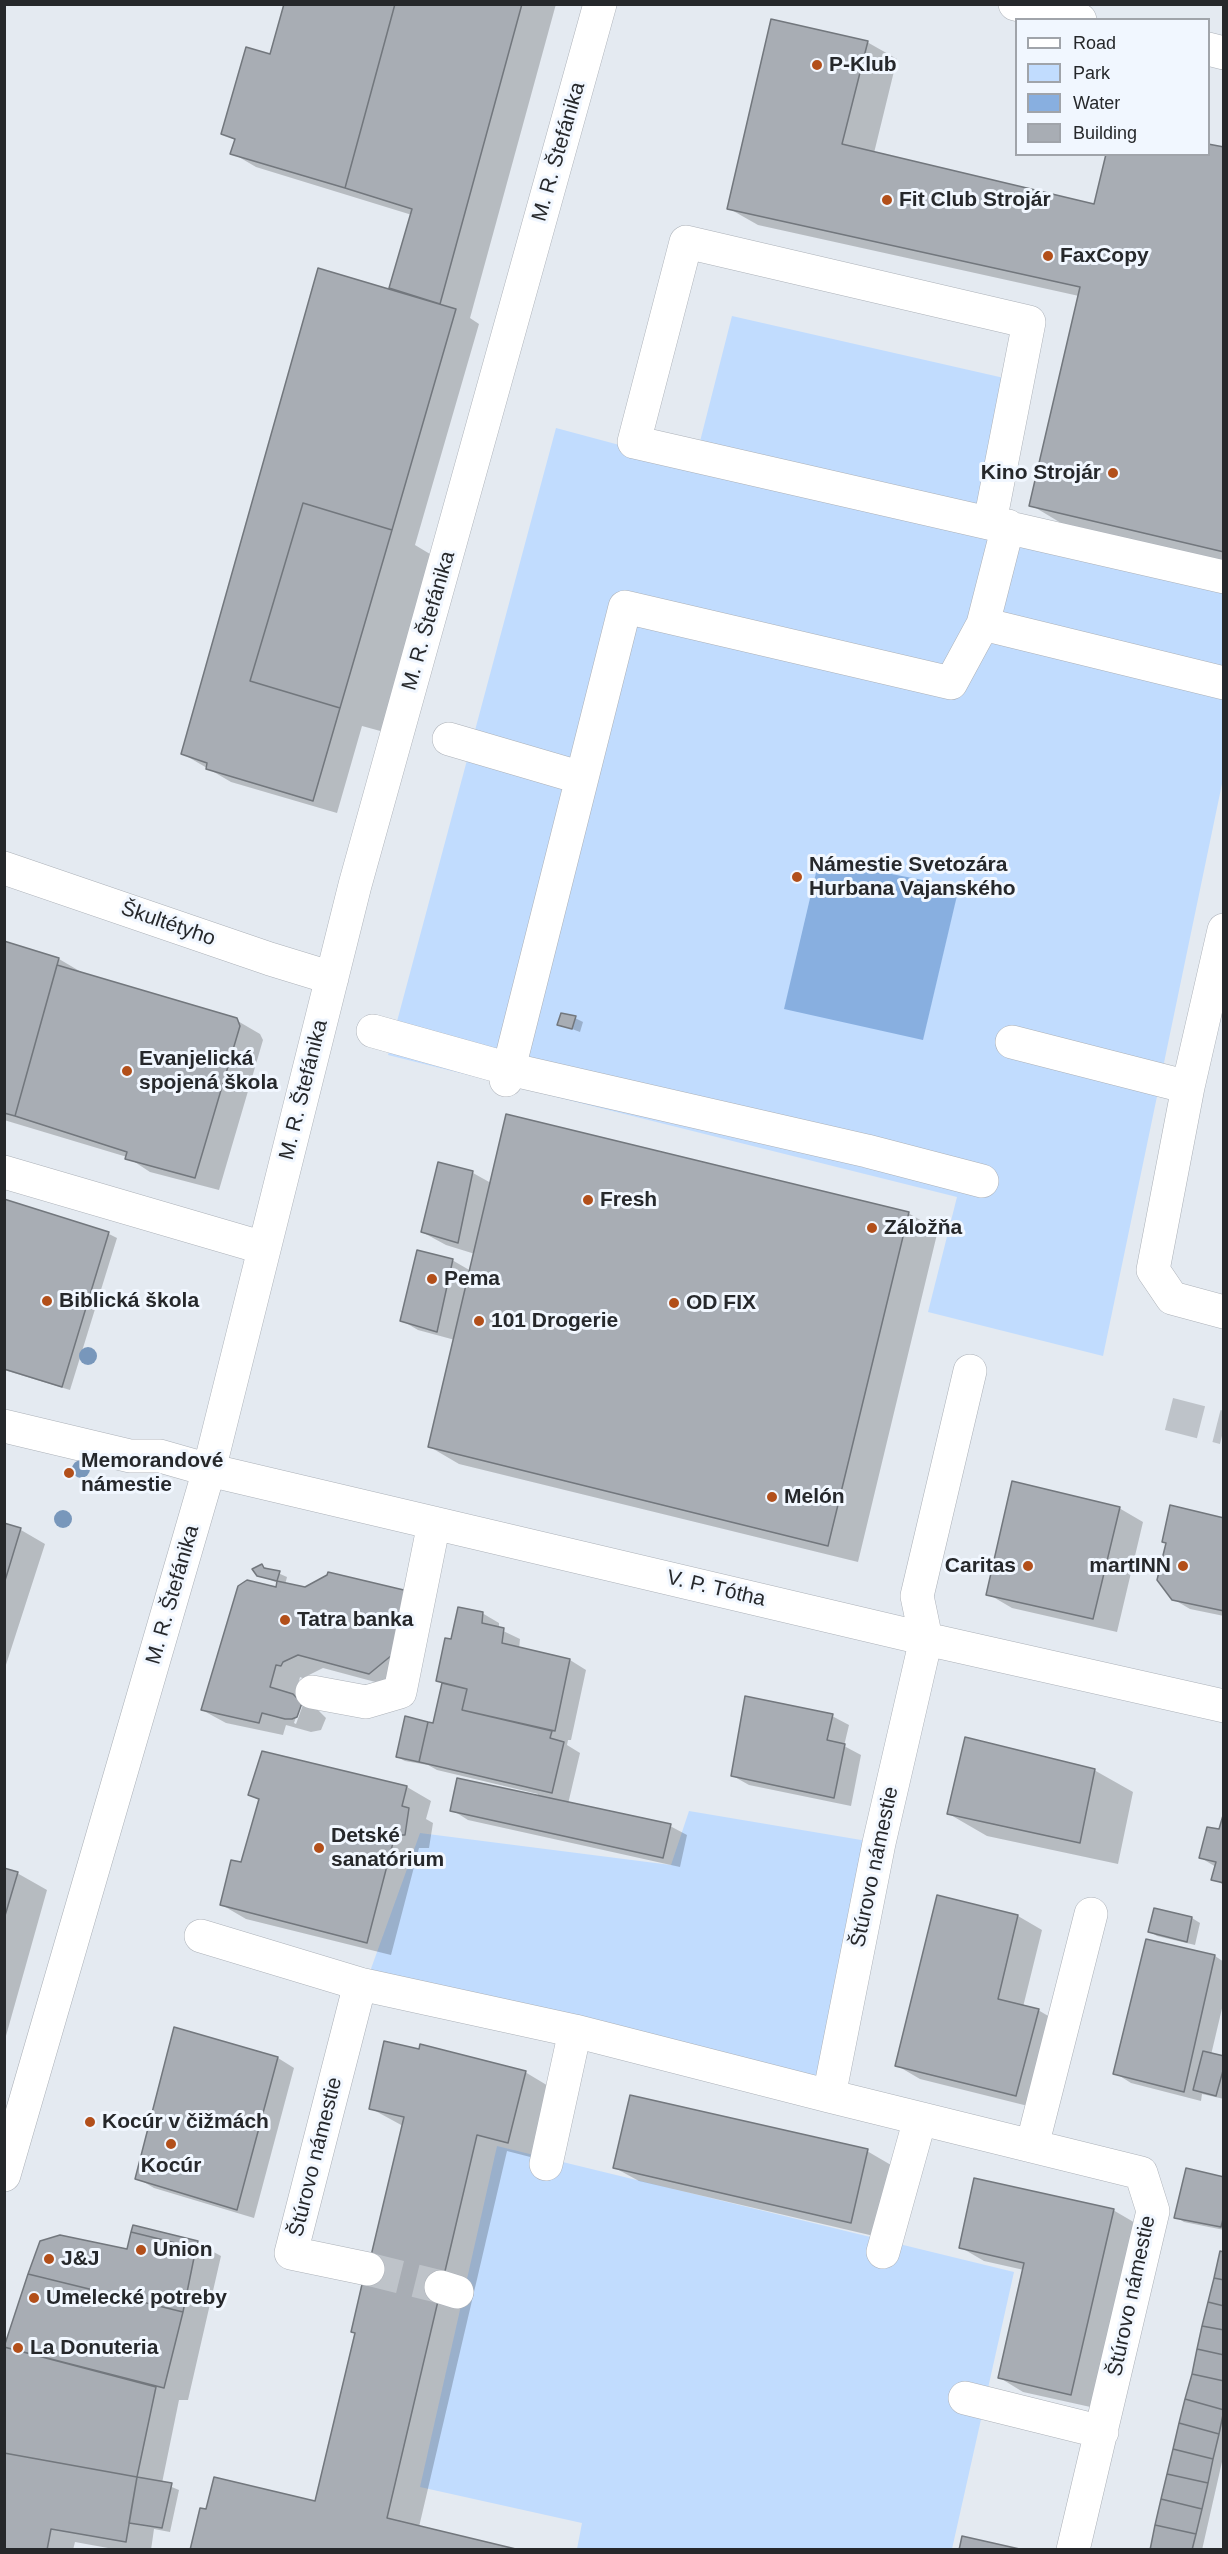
<!DOCTYPE html>
<meta charset="utf-8">
<style>
body{margin:0}
#map{position:relative;width:1228px;height:2554px;overflow:hidden;background:#e4eaf1;font-family:Helvetica,sans-serif}
canvas{display:block}
.frame{position:absolute;inset:0;border:6px solid #26282b;pointer-events:none}
.legend{position:absolute;left:1015px;top:18px;width:195px;height:138px;box-sizing:border-box;background:#f1f7ff;border:2px solid #a0a4aa;margin:0;padding:8px 10px;list-style:none;font-size:18px;color:#26282b}
.legend li{display:flex;align-items:center;gap:12px;height:30px}
.legend b{width:30px;border:2px solid #a0a4aa}
</style>
<div id="map">
<canvas width="1228" height="2554"></canvas>
<div class="frame"></div>
<ul class="legend">
<li><b style="height:8px;background:#fff"></b>Road</li>
<li><b style="height:16px;background:#c1dcfe"></b>Park</li>
<li><b style="height:16px;background:#88afe0"></b>Water</li>
<li><b style="height:16px;background:#a8adb4"></b>Building</li>
</ul>
</div>
<script>
const ctx = document.querySelector('canvas').getContext('2d');
ctx.lineJoin = 'round';
function paint(path, color) {
  ctx.fillStyle = color;
  ctx.fill(path, 'evenodd');
}
function shape(rows) {
  const path = new Path2D();
  for (const r of rows) {
    path.moveTo(r[0], r[1]);
    for (let i = 2; i < r.length; i += 2) path.lineTo(r[i], r[i + 1]);
  }
  return path;
}
function stroke(path, color, width, dash) {
  ctx.strokeStyle = color;
  ctx.lineWidth = width;
  ctx.lineCap = dash ? 'butt' : 'round';
  ctx.setLineDash(dash || []);
  ctx.stroke(path);
}
function label(font, color, halo, rows, align = 'center') {
  ctx.font = font + ' Helvetica,sans-serif';
  ctx.lineWidth = 6;
  ctx.setLineDash([]);
  ctx.textBaseline = 'middle';
  ctx.strokeStyle = halo;
  ctx.fillStyle = color;
  for (const [text, x, y, turn = 0] of rows) {
    ctx.save();
    ctx.translate(x, y);
    ctx.rotate((+turn || 0) * Math.PI / 180);
    ctx.textAlign = isNaN(turn) ? turn : align;
    if (halo) ctx.strokeText(text, 0, 0);
    ctx.fillText(text, 0, 0);
    ctx.restore();
  }
}
const green = shape([
 [732,316,1004,378,971,534,1223,589,1223,779,1103,1356,928,1312,957,1197,388,1055,556,428,694,465],
 [689,1811,879,1843,829,2096,368,1977,420,1833,671,1865],
 [497,2146,1014,2272,952,2549,577,2549,582,2523,420,2487]
]);
const water = shape([
 [819,860,959,887,923,1040,784,1009]
]);
const shadow = shape([
 [285,4,556,4,470,318,479,324,415,545,435,557,384,732,362,726,337,813,231,782,183,754,399,292,390,287,412,215,256,167,232,153,236,141,223,133,271,56],
 [867,42,897,59,874,153,1095,205,1224,149,1224,561,1061,523,1031,505,1079,296,758,225,728,208],
 [4,942,59,959,88,976,236,1020,260,1034,263,1040,219,1190,150,1172,127,1157,4,1120],
 [575,1018,583,1022,580,1032,559,1024],
 [439,1164,473,1173,491,1183,908,1213,938,1230,858,1562,459,1464,430,1447,455,1340,418,1330,401,1320,452,1260,471,1271,475,1254,446,1245,422,1232],
 [4,1202,109,1234,117,1238,70,1390,4,1370],
 [1119,1508,1143,1522,1117,1632,1012,1608,988,1594],
 [1224,1520,1224,1616,1190,1609,1173,1599],
 [4,1525,21,1530,45,1544,4,1671],
 [262,1566,287,1577,285,1585,305,1589,407,1593,394,1687,323,1668,307,1676,305,1679,300,1677,295,1697,317,1709,326,1718,321,1730,311,1732,286,1725,283,1735,226,1723,202,1710,277,1589,278,1583,258,1575],
 [301,1702,304,1702,296,1724,294,1723],
 [482,1613,499,1623,499,1629,520,1639,519,1649,570,1660,586,1670,571,1740,568,1740,567,1745,580,1753,568,1804,670,1826,687,1835,680,1867,468,1820,452,1810,537,1797,538,1794,437,1770,428,1765,405,1761,397,1757,434,1724,443,1684,438,1681,452,1641],
 [832,1716,849,1725,844,1746,861,1755,851,1806,749,1785,733,1776],
 [1094,1770,1133,1792,1118,1864,987,1836,949,1814],
 [407,1787,431,1801,426,1819,433,1823,429,1848,419,1848,391,1955,246,1919,222,1905,243,1863,260,1801,250,1795],
 [1224,1818,1224,1885,1213,1879,1216,1867,1201,1858,1220,1831],
 [4,1869,17,1873,47,1890,4,2043],
 [939,1897,1018,1916,1042,1930,1023,2007,1038,2010,1062,2024,1040,2109,920,2079,896,2065],
 [1155,1910,1192,1918,1200,1923,1195,1945,1157,1936,1149,1931],
 [1215,1956,1224,1962,1224,2000,1211,2055,1224,2058,1224,2099,1202,2094,1201,2101,1131,2083,1115,2073],
 [175,2029,278,2058,294,2068,254,2218,154,2188,137,2178],
 [525,2072,555,2090,538,2159,507,2151,419,2527,316,2503,403,2126,370,2108],
 [867,2151,891,2165,874,2236,639,2181,615,2168],
 [1224,2179,1224,2230,1184,2222,1176,2217],
 [1113,2210,1137,2224,1095,2408,1023,2392,1000,2378,1024,2270,984,2261,960,2247],
 [42,2242,128,2251,197,2243,221,2256,188,2400,179,2400,162,2483,179,2490,170,2532,154,2529,151,2550,119,2550,75,2542,73,2550,4,2550,4,2351],
 [1224,2254,1224,2453,1202,2550,1151,2550]
]);
const building = shape([
 [284,4,395,4,345,188,230,154,235,139,221,134,246,47,270,54,284,4],
 [395,4,522,4,440,304,389,288,412,209,345,188,395,4],
 [771,19,868,41,842,144,1094,204,1106,154,1208,154,1208,144,1224,147,1224,552,1029,506,1080,287,727,209,771,19],
 [318,268,456,309,392,530,303,503,250,681,340,708,313,801,206,769,207,763,181,754,318,268],
 [303,503,392,530,340,708,250,681,303,503],
 [4,941,59,958,15,1116,4,1113,4,941],
 [57,965,237,1018,240,1026,195,1178,125,1159,127,1152,15,1116,57,965],
 [561,1013,576,1016,572,1029,557,1025,561,1013],
 [506,1114,909,1212,828,1546,428,1447,506,1114],
 [438,1162,473,1171,458,1243,421,1232,438,1162],
 [4,1199,109,1232,62,1387,4,1369,4,1199],
 [417,1250,453,1259,437,1332,400,1321,417,1250],
 [1012,1481,1120,1507,1093,1619,986,1595,1012,1481],
 [1170,1505,1224,1518,1224,1611,1172,1600,1157,1580,1166,1543,1162,1542,1170,1505],
 [4,1523,21,1528,4,1584,4,1523],
 [262,1564,264,1568,280,1571,277,1581,257,1576,252,1569,262,1564],
 [328,1572,408,1591,392,1655,369,1674,298,1655,283,1662,281,1666,276,1665,270,1687,293,1694,302,1703,297,1717,292,1719,285,1719,262,1713,259,1723,201,1710,238,1586,247,1580,276,1587,277,1581,305,1587,327,1575,328,1572],
 [458,1607,483,1612,482,1623,504,1628,502,1643,570,1659,555,1731,462,1710,467,1689,436,1681,445,1638,451,1639,458,1607],
 [442,1683,467,1689,462,1710,552,1731,550,1738,564,1742,552,1793,419,1762,428,1722,433,1723,442,1683],
 [745,1696,833,1714,827,1740,845,1744,834,1798,731,1776,745,1696],
 [405,1716,428,1722,419,1762,396,1757,405,1716],
 [965,1737,1095,1769,1080,1843,947,1814,965,1737],
 [262,1751,407,1786,402,1806,409,1808,405,1835,395,1835,367,1943,220,1905,231,1860,241,1862,259,1799,248,1795,262,1751],
 [457,1778,671,1824,663,1858,450,1811,457,1778],
 [1224,1812,1224,1883,1211,1880,1216,1862,1199,1858,1207,1827,1219,1829,1224,1812],
 [4,1868,18,1872,4,1919,4,1868],
 [937,1895,1018,1915,998,1999,1039,2009,1016,2096,895,2066,937,1895],
 [1154,1908,1192,1917,1187,1942,1148,1932,1154,1908],
 [1146,1939,1215,1955,1184,2092,1113,2074,1146,1939],
 [174,2027,278,2057,237,2210,135,2179,174,2027],
 [384,2041,419,2049,420,2044,526,2071,508,2143,477,2135,387,2518,520,2550,190,2550,200,2508,206,2509,214,2477,315,2501,355,2333,351,2332,363,2280,365,2281,404,2117,369,2109,384,2041],
 [1203,2051,1224,2056,1224,2067,1216,2096,1193,2090,1203,2051],
 [630,2095,868,2149,851,2223,613,2168,630,2095],
 [1186,2168,1224,2177,1224,2215,1221,2227,1174,2218,1186,2168],
 [974,2178,1114,2209,1071,2395,998,2378,1024,2263,959,2248,974,2178],
 [133,2225,198,2241,196,2248,131,2232,133,2225],
 [131,2232,196,2248,183,2312,28,2274,40,2241,60,2235,127,2249,131,2232],
 [1220,2251,1224,2252,1224,2280,1214,2278,1220,2251],
 [28,2274,183,2312,164,2388,4,2347,28,2274],
 [1214,2278,1224,2280,1224,2306,1208,2302,1214,2278],
 [1208,2302,1224,2306,1224,2330,1202,2326,1208,2302],
 [1202,2326,1224,2330,1224,2355,1197,2349,1202,2326],
 [4,2347,156,2387,137,2477,4,2453,4,2347],
 [1197,2349,1224,2355,1224,2381,1192,2374,1197,2349],
 [1192,2374,1224,2381,1224,2410,1185,2399,1192,2374],
 [1185,2399,1224,2410,1219,2434,1179,2423,1185,2399],
 [1179,2423,1219,2434,1213,2459,1173,2449,1179,2423],
 [1173,2449,1213,2459,1208,2483,1167,2474,1173,2449],
 [4,2453,137,2477,126,2542,51,2529,47,2550,4,2550,4,2453],
 [1167,2474,1208,2483,1202,2509,1161,2499,1167,2474],
 [137,2477,172,2483,162,2528,129,2523,137,2477],
 [1161,2499,1202,2509,1196,2534,1155,2525,1161,2499],
 [1155,2525,1196,2534,1192,2550,1150,2550,1155,2525],
 [962,2536,1024,2550,959,2550,962,2536]
]);
const minorTunnel = shape([
 [1169,1414,1224,1428],
 [368,2269,441,2287]
]);
const minor = shape([
 [1015,4,1080,20],
 [1208,49,1224,53],
 [990,522,1029,322,686,242,634,442,1224,577],
 [983,624,1008,526],
 [449,739,582,778],
 [4,868,270,959,332,978],
 [1224,930,1188,1087,1153,1270,1172,1298,1224,1312],
 [373,1031,509,1069,867,1151,982,1181],
 [1012,1042,1188,1087],
 [506,1080,625,607,951,683,983,624,1224,683],
 [4,1172,264,1248],
 [4,1426,130,1456,160,1456,209,1470,926,1639,1224,1706],
 [312,1692,366,1702,400,1692,434,1523],
 [201,1936,360,1984,575,2031,829,2096,1141,2173,1153,2211,1073,2550],
 [360,1984,291,2253,368,2269],
 [829,2096,879,1843,926,1639,917,1596,970,1371],
 [1032,2146,1091,1914],
 [546,2164,575,2031],
 [4,2175,209,1470,355,885,600,4],
 [883,2252,920,2119],
 [441,2287,457,2292],
 [965,2398,1102,2432]
]);
const trees = [
 [88,1356],
 [81,1469],
 [63,1519]
];
const markers = [
 [817,65,6,"#b24f1a"],
 [887,200,6,"#b24f1a"],
 [1048,256,6,"#b24f1a"],
 [1113,473,6,"#b24f1a"],
 [797,877,6,"#b24f1a"],
 [127,1071,6,"#b24f1a"],
 [588,1200,6,"#b24f1a"],
 [872,1228,6,"#b24f1a"],
 [432,1279,6,"#b24f1a"],
 [47,1301,6,"#b24f1a"],
 [674,1303,6,"#b24f1a"],
 [479,1321,6,"#b24f1a"],
 [69,1473,6,"#b24f1a"],
 [772,1497,6,"#b24f1a"],
 [1028,1566,6,"#b24f1a"],
 [1183,1566,6,"#b24f1a"],
 [285,1620,6,"#b24f1a"],
 [319,1848,6,"#b24f1a"],
 [90,2122,6,"#b24f1a"],
 [171,2144,6,"#b24f1a"],
 [141,2250,6,"#b24f1a"],
 [49,2259,6,"#b24f1a"],
 [34,2298,6,"#b24f1a"],
 [18,2348,6,"#b24f1a"]
];
const poiNames = [
 ["P-Klub",829,65],
 ["Fit Club Strojár",899,200],
 ["FaxCopy",1060,256],
 ["Kino Strojár",1101,473,"right"],
 ["Námestie Svetozára",809,865],
 ["Hurbana Vajanského",809,889],
 ["Evanjelická",139,1059],
 ["spojená škola",139,1083],
 ["Fresh",600,1200],
 ["Záložňa",884,1228],
 ["Pema",444,1279],
 ["Biblická škola",59,1301],
 ["OD FIX",686,1303],
 ["101 Drogerie",491,1321],
 ["Memorandové",81,1461],
 ["námestie",81,1485],
 ["Melón",784,1497],
 ["Caritas",1016,1566,"right"],
 ["martINN",1171,1566,"right"],
 ["Tatra banka",297,1620],
 ["Detské",331,1836],
 ["sanatórium",331,1860],
 ["Kocúr v čižmách",102,2122],
 ["Kocúr",171,2166,"center"],
 ["Union",153,2250],
 ["J&J",61,2259],
 ["Umelecké potreby",46,2298],
 ["La Donuteria",30,2348]
];
const streetNames = [
 ["M. R. Štefánika",559,152,-74],
 ["M. R. Štefánika",429,621,-74],
 ["Škultétyho",168,924,19],
 ["M. R. Štefánika",304,1090,-76],
 ["V. P. Tótha",716,1589,13],
 ["M. R. Štefánika",173,1595,-74],
 ["Štúrovo námestie",875,1867,-78],
 ["Štúrovo námestie",316,2157,-76],
 ["Štúrovo námestie",1132,2296,-78]
];
paint(green, '#c1dcfe');
paint(water, '#88afe0');
paint(shadow, '#0003');
paint(building, '#a8adb4');
stroke(building, '#72777d', 1.5);
stroke(minorTunnel, '#bec3c9', 33, [33, 16]);
stroke(minor, '#acb1b8', 34);
stroke(minor, '#fff', 33);
ctx.fillStyle = '#7897bb';
for (const [x, y] of trees) {
  ctx.beginPath();
  ctx.arc(x, y, 9, 0, 2 * Math.PI);
  ctx.fill();
}
for (const [x, y, r, color] of markers) {
  const dot = new Path2D();
  dot.arc(x, y, r, 0, 2 * Math.PI);
  ctx.fillStyle = color;
  ctx.fill(dot);
  stroke(dot, '#f1f7ff', 2);
}
label('bold 21px', '#26282b', '#f1f7ff', poiNames, 'left');
label('21px', '#26282b', '#f1f7ff', streetNames);
</script>
